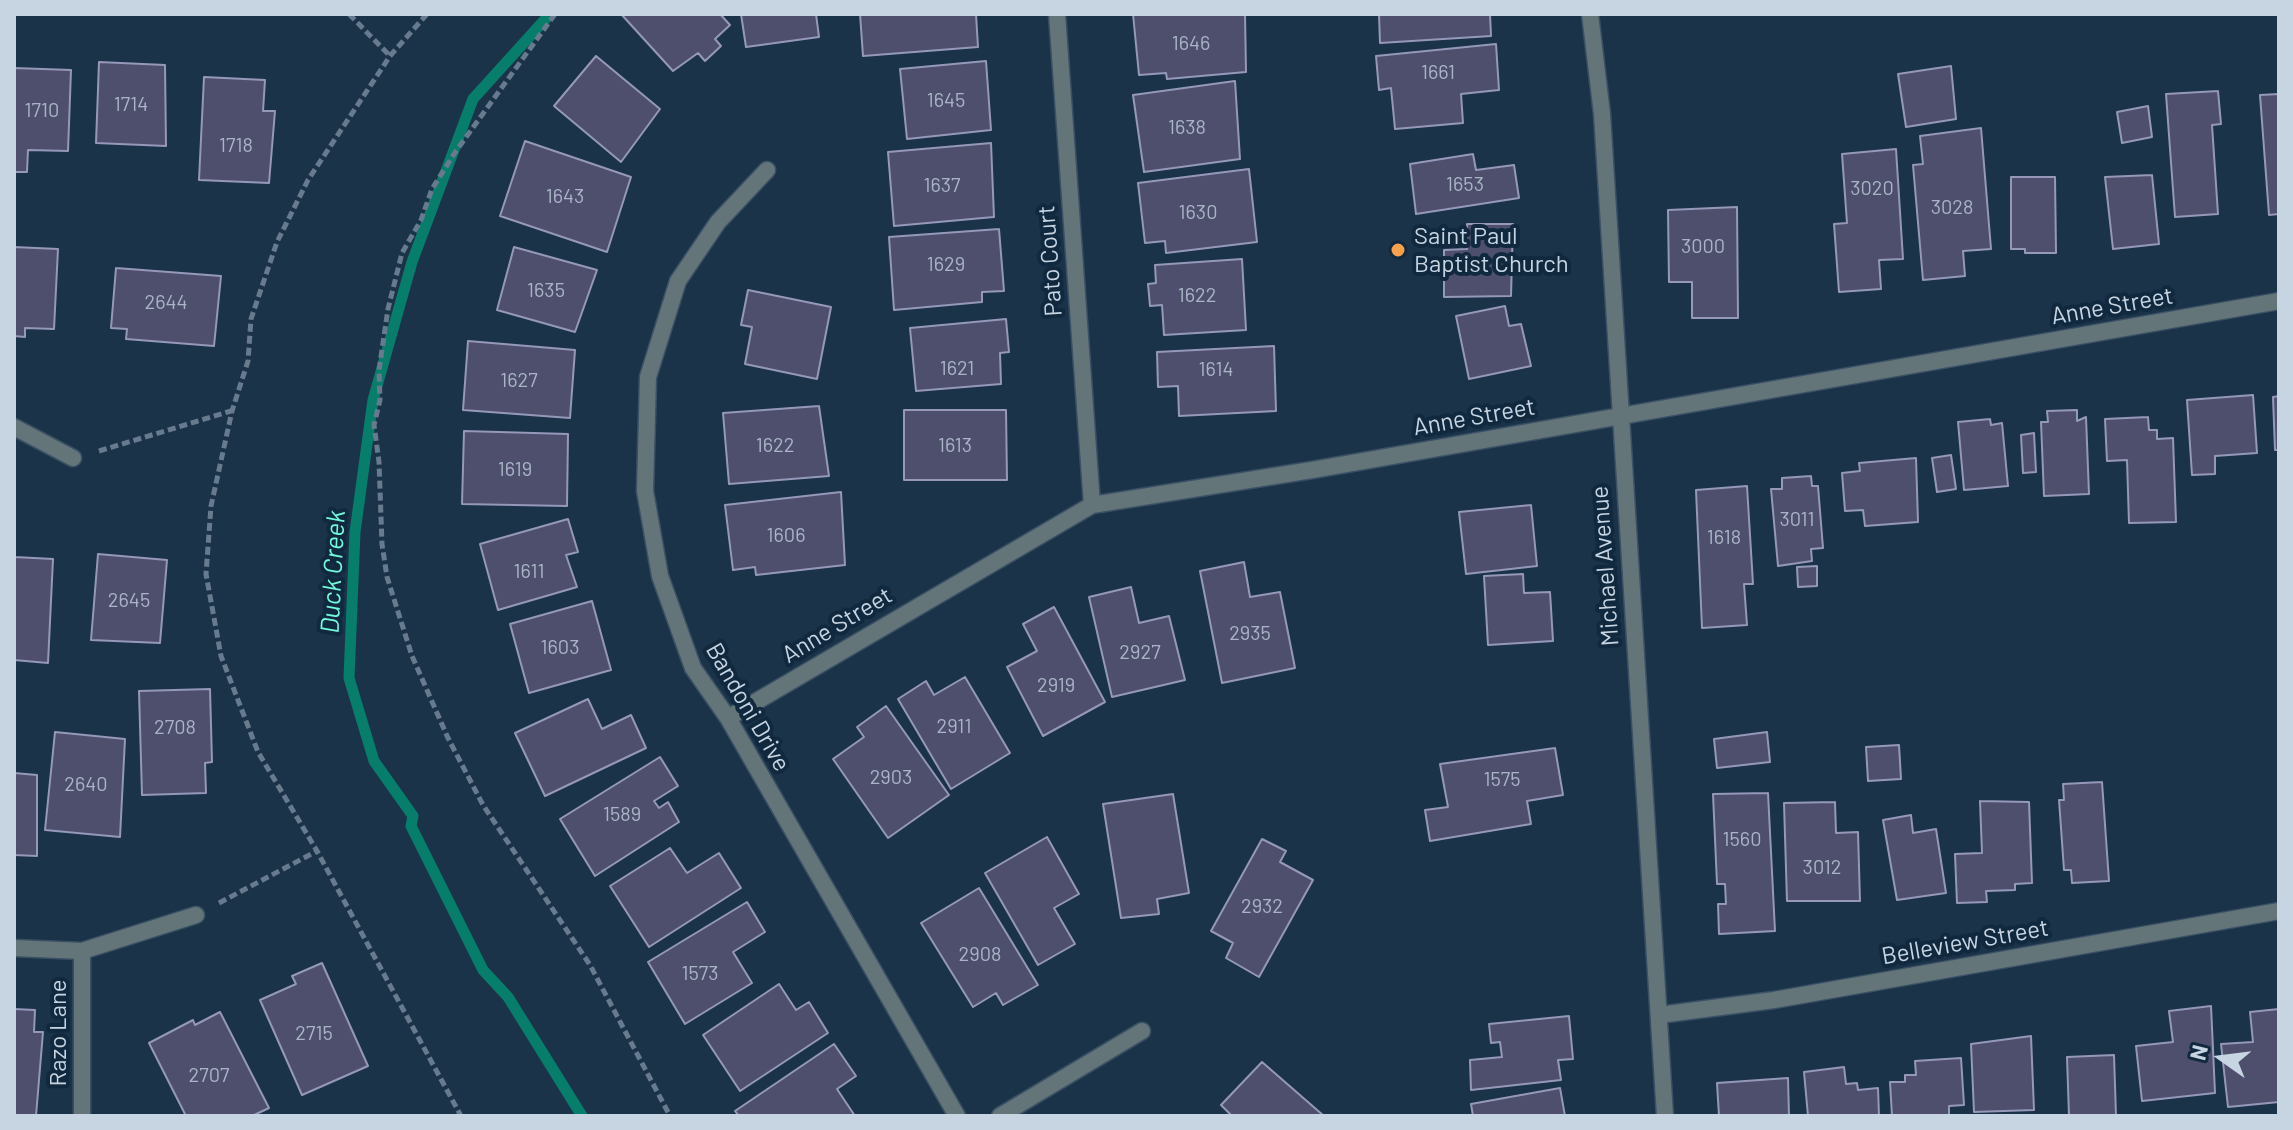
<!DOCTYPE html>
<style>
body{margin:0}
#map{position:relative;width:2293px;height:1130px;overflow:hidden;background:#1b3349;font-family:Barlow,sans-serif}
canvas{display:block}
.frame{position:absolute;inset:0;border:16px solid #c7d5e3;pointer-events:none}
.north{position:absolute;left:2181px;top:1018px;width:80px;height:80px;-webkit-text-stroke:6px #11293e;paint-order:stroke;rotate:284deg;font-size:22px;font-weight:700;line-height:32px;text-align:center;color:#c7d5e3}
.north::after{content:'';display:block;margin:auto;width:28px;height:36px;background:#c7d5e3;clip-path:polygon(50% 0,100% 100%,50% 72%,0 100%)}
</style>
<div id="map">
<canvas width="2293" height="1130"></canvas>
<div class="frame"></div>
<div class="north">N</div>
</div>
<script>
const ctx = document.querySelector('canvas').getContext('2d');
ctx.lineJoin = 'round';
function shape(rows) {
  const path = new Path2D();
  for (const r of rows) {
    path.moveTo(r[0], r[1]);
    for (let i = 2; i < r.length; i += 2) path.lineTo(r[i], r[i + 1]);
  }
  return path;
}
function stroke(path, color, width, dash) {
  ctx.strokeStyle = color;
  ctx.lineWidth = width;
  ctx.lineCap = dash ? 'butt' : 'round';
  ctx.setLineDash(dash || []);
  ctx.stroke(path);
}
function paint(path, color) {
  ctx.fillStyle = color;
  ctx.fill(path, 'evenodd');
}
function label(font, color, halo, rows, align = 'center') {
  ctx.font = font + ' Barlow,sans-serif';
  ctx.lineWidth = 8;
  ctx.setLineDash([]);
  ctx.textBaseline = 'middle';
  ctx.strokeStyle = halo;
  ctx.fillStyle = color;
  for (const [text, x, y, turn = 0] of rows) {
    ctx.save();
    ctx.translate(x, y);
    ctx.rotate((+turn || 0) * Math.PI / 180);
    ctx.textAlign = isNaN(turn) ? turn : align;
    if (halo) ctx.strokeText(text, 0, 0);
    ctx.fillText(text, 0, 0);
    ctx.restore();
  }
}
const stream = shape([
 [550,14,473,99,412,262,373,400,355,532,349,678,374,761,413,816,411,826,483,970,508,997,582,1116]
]);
const building = shape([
 [621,14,720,14,730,25,715,39,721,46,705,61,698,53,673,71,621,14],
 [741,14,816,14,819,37,746,47,741,14],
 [860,14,976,14,978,47,863,56,860,14],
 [1133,14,1245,14,1246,72,1167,79,1166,73,1139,75,1133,14],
 [1379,14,1490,14,1491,36,1380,43,1379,14],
 [1496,44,1499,90,1461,94,1463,123,1395,129,1391,88,1379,90,1376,56,1496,44],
 [596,56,660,109,621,162,554,106,596,56],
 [986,61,991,130,907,139,900,69,986,61],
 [99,62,165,65,166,146,96,143,99,62],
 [1951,66,1956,119,1906,127,1898,74,1951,66],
 [14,68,71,70,68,151,28,150,27,172,14,172,14,68],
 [204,77,265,80,263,111,275,111,269,183,199,180,204,77],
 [1235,81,1240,159,1144,172,1133,95,1235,81],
 [2218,91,2221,124,2212,125,2218,214,2175,217,2166,94,2218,91],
 [2279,94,2279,214,2269,215,2260,95,2279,94],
 [2148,106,2152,137,2122,143,2117,112,2148,106],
 [1981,128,1991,249,1963,251,1965,276,1923,280,1913,165,1923,164,1920,136,1981,128],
 [525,141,631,177,607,252,500,216,525,141],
 [991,143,994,217,894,226,888,152,991,143],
 [1896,149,1903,259,1879,260,1881,289,1839,292,1834,224,1847,223,1842,154,1896,149],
 [1473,154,1476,170,1514,165,1519,198,1416,214,1410,164,1473,154],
 [1249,169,1257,242,1166,253,1165,241,1145,243,1138,183,1249,169],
 [2152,175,2159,244,2113,249,2105,177,2152,175],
 [2011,177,2055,177,2056,253,2025,253,2025,249,2011,249,2011,177],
 [1737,207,1738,318,1692,318,1692,282,1669,282,1668,210,1737,207],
 [1467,224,1513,224,1511,296,1444,297,1444,250,1467,249,1467,224],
 [999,229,1004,291,982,292,982,302,894,310,889,237,999,229],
 [14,247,58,249,54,329,25,328,25,337,14,336,14,247],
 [514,247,597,270,575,332,497,310,514,247],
 [1242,259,1246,330,1164,335,1162,305,1150,306,1148,284,1156,283,1155,265,1242,259],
 [116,268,221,276,214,346,126,339,127,329,111,328,116,268],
 [748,290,831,307,817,379,745,364,752,327,741,325,748,290],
 [1505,306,1509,326,1521,324,1531,366,1469,379,1456,316,1505,306],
 [1006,319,1009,352,1000,353,1001,384,916,391,910,328,1006,319],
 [468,341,575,350,570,418,463,410,468,341],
 [1274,346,1276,411,1179,416,1178,386,1158,387,1157,352,1274,346],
 [2253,395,2257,453,2215,456,2215,474,2192,475,2187,400,2253,395],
 [2279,396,2279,450,2275,450,2273,397,2279,396],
 [819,406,829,476,729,484,723,413,819,406],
 [904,410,1006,410,1007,480,904,480,904,410],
 [2077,410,2077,421,2086,417,2089,494,2044,496,2041,422,2048,422,2047,411,2077,410],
 [2148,417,2149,430,2157,430,2157,439,2173,438,2176,522,2129,523,2127,460,2107,461,2105,419,2148,417],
 [1990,419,1991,425,2002,423,2008,486,1964,490,1958,422,1990,419],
 [464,431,568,434,567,506,462,504,464,431],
 [2034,433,2036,472,2023,473,2021,435,2034,433],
 [1951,455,1956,489,1937,492,1932,458,1951,455],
 [1916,458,1918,522,1865,526,1863,510,1845,511,1842,473,1860,471,1859,463,1916,458],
 [1811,476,1812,486,1818,486,1823,548,1811,549,1812,561,1778,566,1771,489,1782,489,1782,478,1811,476],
 [1747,486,1753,584,1744,584,1747,625,1702,628,1696,490,1747,486],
 [841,492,845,565,756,575,755,567,733,570,725,505,841,492],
 [1531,505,1537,566,1466,574,1459,512,1531,505],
 [568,519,578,552,566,555,577,587,498,610,480,544,568,519],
 [14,553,15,557,53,559,48,663,14,660,14,553],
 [98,554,167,560,160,643,91,640,98,554],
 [1244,562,1250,597,1280,592,1295,668,1222,683,1200,571,1244,562],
 [1817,566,1817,586,1798,587,1797,567,1817,566],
 [1523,574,1524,593,1550,592,1553,641,1488,645,1484,576,1523,574],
 [1131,587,1139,623,1169,616,1185,680,1112,697,1089,597,1131,587],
 [592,601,611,670,529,693,510,624,592,601],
 [1054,607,1105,702,1043,736,1007,667,1037,651,1023,624,1054,607],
 [965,677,1010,753,951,789,898,699,926,681,934,695,965,677],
 [210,689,212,762,205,763,206,793,142,795,139,691,210,689],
 [588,699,602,729,631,715,646,748,545,796,515,733,588,699],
 [886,706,949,795,888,838,833,759,864,737,857,727,886,706],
 [55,732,125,739,120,837,45,830,55,732],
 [1767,732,1770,762,1717,768,1714,739,1767,732],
 [1899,745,1901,779,1868,781,1866,747,1899,745],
 [1555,748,1563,795,1527,801,1531,824,1430,841,1425,810,1448,807,1440,764,1555,748],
 [660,757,678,786,654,801,659,808,668,802,679,822,595,876,560,819,660,757],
 [14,773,37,775,37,856,14,855,14,773],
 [2102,782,2109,881,2072,883,2071,870,2064,870,2059,800,2064,800,2063,784,2102,782],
 [1768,793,1775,931,1719,934,1718,904,1726,904,1725,884,1717,884,1713,794,1768,793],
 [1173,794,1189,893,1157,899,1159,914,1121,918,1103,804,1173,794],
 [1980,801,2029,802,2032,883,2015,884,2015,890,1986,891,1987,902,1957,903,1955,854,1982,853,1980,801],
 [1835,802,1836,833,1858,832,1860,901,1787,901,1784,803,1835,802],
 [1911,815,1913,833,1936,829,1946,893,1897,900,1883,820,1911,815],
 [1047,837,1079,894,1054,908,1075,944,1038,965,985,873,1047,837],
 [1262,839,1286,851,1280,862,1313,880,1259,977,1226,958,1233,943,1211,931,1262,839],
 [670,848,687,873,719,853,741,888,649,947,610,886,670,848],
 [979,888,1038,985,1003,1005,996,993,973,1007,921,923,979,888],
 [747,902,765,932,733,952,752,983,685,1024,648,962,747,902],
 [322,963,368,1066,302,1095,260,1000,296,984,292,976,322,963],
 [779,984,796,1010,809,1002,828,1033,740,1091,703,1035,779,984],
 [2211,1006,2215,1093,2142,1101,2136,1046,2173,1042,2169,1011,2211,1006],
 [14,1009,35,1010,34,1032,43,1032,36,1116,14,1116,14,1009],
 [2279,1009,2279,1102,2228,1107,2221,1044,2253,1042,2250,1012,2279,1009],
 [220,1012,269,1108,252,1116,186,1116,149,1043,193,1020,195,1025,220,1012],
 [1569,1016,1573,1059,1558,1060,1561,1080,1471,1090,1470,1060,1502,1057,1500,1042,1491,1043,1489,1024,1569,1016],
 [2031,1036,2034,1110,1974,1112,1971,1044,2031,1036],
 [834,1044,856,1076,837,1089,855,1116,739,1116,735,1111,834,1044],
 [2114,1055,2116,1116,2069,1116,2067,1057,2114,1055],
 [1961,1058,1964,1105,1949,1106,1949,1116,1892,1116,1890,1082,1905,1082,1905,1075,1916,1075,1915,1061,1961,1058],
 [1262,1062,1324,1116,1232,1116,1221,1105,1262,1062],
 [1844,1067,1846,1084,1857,1083,1858,1090,1878,1088,1879,1116,1808,1116,1804,1072,1844,1067],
 [1788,1078,1789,1116,1719,1116,1717,1083,1788,1078],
 [1560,1088,1565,1116,1473,1116,1471,1104,1560,1088]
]);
const path = shape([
 [349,14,390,56],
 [427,14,390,56,308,180,277,242,251,319,248,361,232,411,211,506,206,574,221,656,258,752,317,851,461,1116],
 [555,14,456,151,432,189,421,220,402,253,388,309,379,370,380,400,374,425,379,462,382,544,387,577,412,656,448,738,483,805,590,965,670,1116],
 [99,451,231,411],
 [219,903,317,851]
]);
const minor = shape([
 [1057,14,1092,505],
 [1590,14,1602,114,1665,1116],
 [767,170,718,222,678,281,648,377,645,491,660,576,693,668,728,718,957,1116],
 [14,427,73,458],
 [728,718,1092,505,1312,470,2279,301],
 [14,948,82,951,196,915],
 [82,951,82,1116],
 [1659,1015,1774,1000,2279,911],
 [1000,1116,1142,1031]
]);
const markers = [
 [1398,250,8,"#f8a04b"]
];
const numberNames = [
 ["1646",1191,43],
 ["1661",1438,72],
 ["1645",946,100],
 ["1714",131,104],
 ["1710",42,110],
 ["1638",1187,127],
 ["1718",236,145],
 ["1653",1465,184],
 ["1637",942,185],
 ["3020",1872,188],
 ["1643",565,196],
 ["3028",1952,207],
 ["1630",1198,212],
 ["3000",1703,246],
 ["1629",946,264],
 ["1635",546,290],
 ["1622",1197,295],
 ["2644",166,302],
 ["1621",957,368],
 ["1614",1216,369],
 ["1627",519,380],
 ["1622",775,445],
 ["1613",955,445],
 ["1619",515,469],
 ["3011",1797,519],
 ["1606",786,535],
 ["1618",1724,537],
 ["1611",529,571],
 ["2645",129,600],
 ["2935",1250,633],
 ["1603",560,647],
 ["2927",1140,652],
 ["2919",1056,685],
 ["2911",954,726],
 ["2708",175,727],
 ["2903",891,777],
 ["1575",1502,779],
 ["2640",86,784],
 ["1589",622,814],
 ["1560",1742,839],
 ["3012",1822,867],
 ["2932",1262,906],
 ["2908",980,954],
 ["1573",700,973],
 ["2715",314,1033],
 ["2707",209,1075]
];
const poiNames = [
 ["Saint Paul",1414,236],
 ["Baptist Church",1414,264]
];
const streetNames = [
 ["Pato Court",1050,261,-94],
 ["Anne Street",2112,306,-10],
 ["Anne Street",1474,417,-10],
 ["Michael Avenue",1605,566,-94],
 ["Anne Street",837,625,-31],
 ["Bandoni Drive",748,707,60],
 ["Belleview Street",1965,942,-10],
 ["Razo Lane",58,1033,-90]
];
const waterNames = [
 ["Duck Creek",333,572,-87]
];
stroke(stream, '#077e6b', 11);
paint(building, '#4e4f6d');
stroke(building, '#9598b9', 2);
stroke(minor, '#3a5065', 19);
stroke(path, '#687b8e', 5, [8, 4]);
stroke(minor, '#637579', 16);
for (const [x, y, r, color] of markers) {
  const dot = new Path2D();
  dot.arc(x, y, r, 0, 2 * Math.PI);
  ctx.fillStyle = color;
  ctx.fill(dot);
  stroke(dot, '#11293e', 3);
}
label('20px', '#a9b4c6', null, numberNames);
label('24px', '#c7d5e3', '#11293e', poiNames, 'left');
label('24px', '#c7d5e3', '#11293e', streetNames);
label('italic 26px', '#72fadd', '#11293e', waterNames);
</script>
